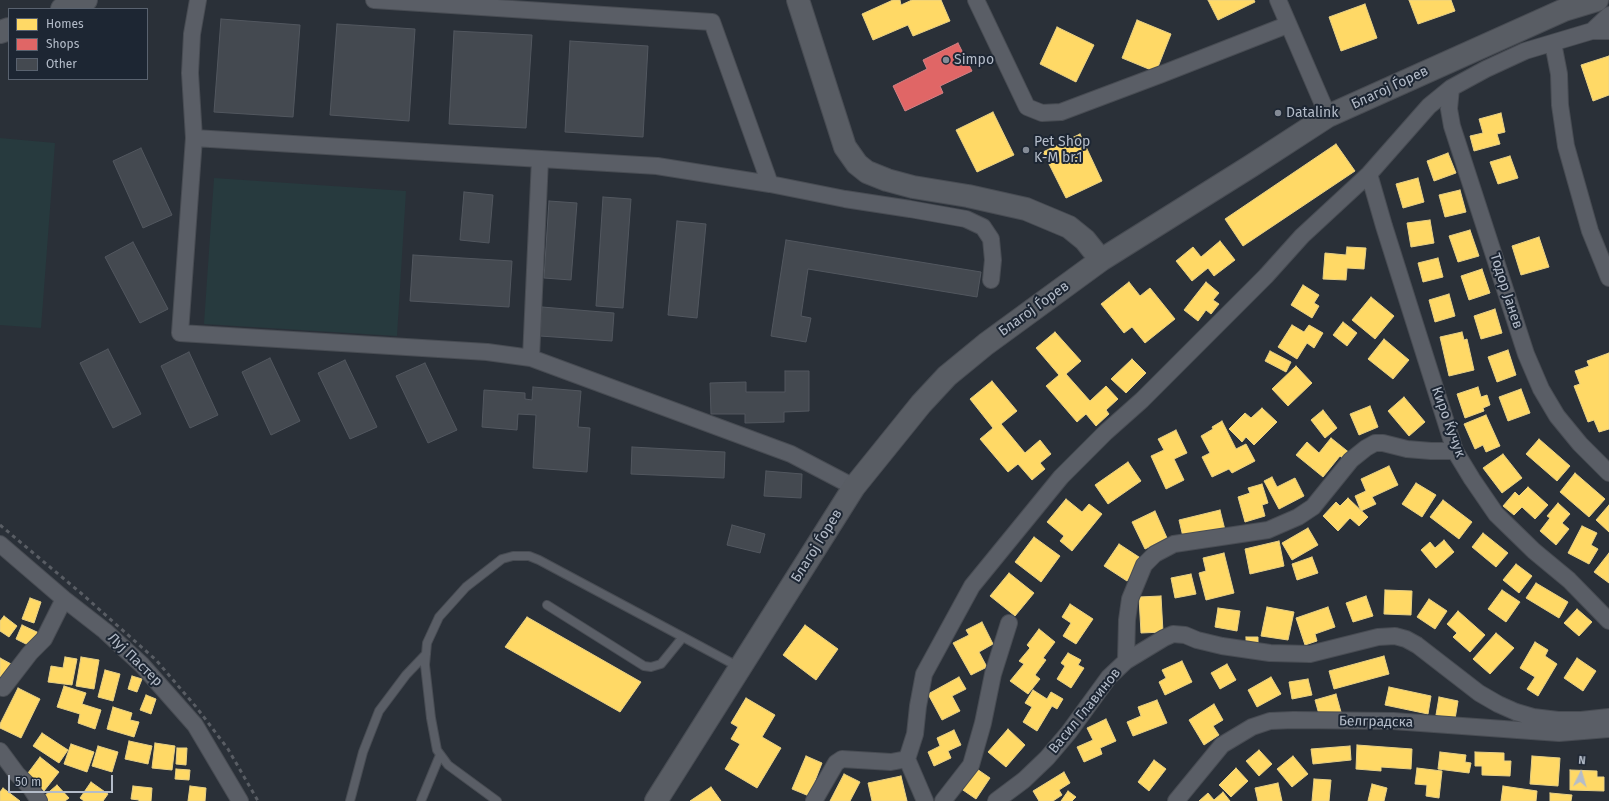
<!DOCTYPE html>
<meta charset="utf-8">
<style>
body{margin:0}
#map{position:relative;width:1609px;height:801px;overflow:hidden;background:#2a3038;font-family:"Fira Sans",sans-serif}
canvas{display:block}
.legend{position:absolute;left:8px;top:8px;width:140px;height:72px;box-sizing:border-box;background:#1d2633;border:1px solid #59626f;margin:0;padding:5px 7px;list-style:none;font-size:12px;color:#b4bcc9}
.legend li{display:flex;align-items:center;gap:8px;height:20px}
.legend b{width:20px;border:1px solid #59626f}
.north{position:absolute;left:1561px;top:753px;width:40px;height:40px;-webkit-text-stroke:3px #1d2633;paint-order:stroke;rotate:5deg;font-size:11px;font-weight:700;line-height:16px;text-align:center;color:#b4bcc9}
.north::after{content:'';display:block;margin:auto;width:14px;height:18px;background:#b4bcc9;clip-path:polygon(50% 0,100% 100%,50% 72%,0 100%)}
.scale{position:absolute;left:8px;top:775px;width:105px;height:18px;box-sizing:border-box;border:2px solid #b4bcc9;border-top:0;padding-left:5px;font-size:12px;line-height:14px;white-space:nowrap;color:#b4bcc9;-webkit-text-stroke:3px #1d2633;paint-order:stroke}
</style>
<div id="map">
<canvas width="1609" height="801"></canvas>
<ul class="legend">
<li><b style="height:11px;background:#ffd966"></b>Homes</li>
<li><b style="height:11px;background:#e06666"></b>Shops</li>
<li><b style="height:11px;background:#444950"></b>Other</li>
</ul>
<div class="north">N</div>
<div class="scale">50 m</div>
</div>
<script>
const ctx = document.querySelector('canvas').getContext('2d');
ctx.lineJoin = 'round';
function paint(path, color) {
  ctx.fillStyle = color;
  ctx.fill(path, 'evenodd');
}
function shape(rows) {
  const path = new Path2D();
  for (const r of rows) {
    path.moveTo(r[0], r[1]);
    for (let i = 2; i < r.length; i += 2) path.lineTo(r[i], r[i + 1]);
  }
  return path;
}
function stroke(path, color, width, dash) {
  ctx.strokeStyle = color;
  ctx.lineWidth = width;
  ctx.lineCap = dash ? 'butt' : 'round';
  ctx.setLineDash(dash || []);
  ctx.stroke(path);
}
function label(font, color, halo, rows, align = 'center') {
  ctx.font = font + ' "Fira Sans",sans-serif';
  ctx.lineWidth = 4;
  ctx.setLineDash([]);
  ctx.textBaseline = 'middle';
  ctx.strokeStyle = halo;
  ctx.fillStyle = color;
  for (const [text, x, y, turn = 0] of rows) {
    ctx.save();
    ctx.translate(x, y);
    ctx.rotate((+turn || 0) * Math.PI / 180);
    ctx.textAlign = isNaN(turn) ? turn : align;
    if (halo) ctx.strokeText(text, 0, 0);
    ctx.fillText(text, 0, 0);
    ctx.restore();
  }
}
const green = shape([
 [0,138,55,143,41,328,0,325],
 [214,178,406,191,397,336,204,324]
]);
const homes = shape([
 [893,0,900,0,901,5,912,0,941,0,950,21,913,36,908,25,873,40,862,14,893,0],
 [1208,0,1254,0,1255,2,1218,20,1208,0],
 [1409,0,1451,0,1455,11,1418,24,1409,0],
 [1365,4,1377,38,1341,51,1329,17,1365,4],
 [1137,20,1171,34,1156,72,1122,58,1137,20],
 [1057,27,1094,45,1076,82,1040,64,1057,27],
 [1609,56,1609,95,1593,101,1581,65,1609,56],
 [993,112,1014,155,977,172,956,130,993,112],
 [1501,113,1505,132,1497,134,1500,144,1474,151,1470,136,1483,133,1479,119,1501,113],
 [1080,134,1102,181,1066,198,1043,152,1080,134],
 [1336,144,1355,171,1243,246,1225,219,1336,144],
 [1448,153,1456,173,1434,181,1427,161,1448,153],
 [1510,156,1518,178,1498,184,1490,162,1510,156],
 [1418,178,1424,202,1403,208,1396,184,1418,178],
 [1460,190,1466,212,1445,217,1439,195,1460,190],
 [1430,220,1434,243,1411,247,1407,223,1430,220],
 [1470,230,1479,256,1458,262,1449,236,1470,230],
 [1539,237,1549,267,1521,275,1512,246,1539,237],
 [1220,241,1235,260,1214,276,1208,268,1192,281,1176,261,1193,247,1201,257,1220,241],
 [1347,247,1366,248,1364,269,1347,268,1346,280,1323,279,1325,253,1346,255,1347,247],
 [1438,258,1443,277,1423,282,1418,263,1438,258],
 [1482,269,1490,293,1469,300,1461,276,1482,269],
 [1129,282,1140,296,1150,288,1175,319,1145,343,1132,327,1124,333,1101,304,1129,282],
 [1206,282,1219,293,1213,300,1219,304,1211,314,1206,310,1198,321,1184,310,1206,282],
 [1303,285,1319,295,1314,303,1319,306,1312,318,1291,305,1303,285],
 [1449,294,1455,316,1435,322,1429,300,1449,294],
 [1371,297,1394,316,1375,339,1352,320,1371,297],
 [1495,309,1502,333,1481,339,1474,316,1495,309],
 [1343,322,1357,333,1347,346,1333,335,1343,322],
 [1292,325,1304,332,1309,325,1323,333,1314,348,1307,343,1297,359,1278,347,1292,325],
 [1055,332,1081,361,1066,374,1090,401,1106,386,1118,399,1106,410,1109,414,1096,426,1086,414,1077,422,1046,386,1059,375,1036,348,1055,332],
 [1462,332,1464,340,1467,339,1474,370,1449,376,1440,337,1462,332],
 [1384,339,1409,360,1393,379,1368,359,1384,339],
 [1508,350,1516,375,1497,382,1488,357,1508,350],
 [1270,351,1291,362,1286,372,1265,361,1270,351],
 [1609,353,1609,429,1599,432,1594,420,1588,422,1574,386,1580,384,1575,371,1589,366,1587,361,1609,353],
 [1132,359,1146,373,1126,393,1111,379,1132,359],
 [1296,366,1312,383,1288,406,1272,389,1296,366],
 [992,381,1017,411,1001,424,1025,453,1040,440,1051,454,1040,463,1045,469,1032,480,1018,464,1008,472,980,439,993,428,970,399,992,381],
 [1478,387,1481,397,1487,395,1490,405,1483,408,1484,411,1465,418,1457,394,1478,387],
 [1521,389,1530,413,1508,421,1499,397,1521,389],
 [1404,397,1425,422,1409,436,1388,411,1404,397],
 [1370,406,1378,427,1359,435,1350,414,1370,406],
 [1262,408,1277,422,1254,445,1246,437,1242,442,1229,429,1245,413,1251,418,1262,408],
 [1323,410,1337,428,1325,438,1311,420,1323,410],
 [1486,415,1500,446,1486,452,1483,445,1475,449,1464,424,1486,415],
 [1222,421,1236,449,1246,444,1255,461,1232,473,1229,469,1212,477,1202,457,1210,453,1201,436,1213,429,1212,427,1222,421],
 [1176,430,1187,453,1174,459,1184,480,1166,489,1151,456,1164,450,1158,439,1176,430],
 [1331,438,1351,454,1346,461,1340,456,1323,477,1296,455,1307,442,1319,453,1331,438],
 [1539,439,1570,466,1557,481,1526,454,1539,439],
 [1503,454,1522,478,1502,493,1483,468,1503,454],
 [1128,462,1141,481,1108,504,1095,485,1128,462],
 [1389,466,1398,485,1372,497,1376,504,1361,511,1355,496,1366,491,1361,479,1389,466],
 [1575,473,1605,499,1589,517,1560,492,1575,473],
 [1272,477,1277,487,1295,478,1304,496,1279,509,1264,481,1272,477],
 [1416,483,1436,495,1422,517,1402,504,1416,483],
 [1262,484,1268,503,1262,505,1265,516,1245,522,1238,497,1250,493,1248,488,1262,484],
 [1528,487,1548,505,1535,519,1522,507,1514,515,1503,506,1515,492,1519,496,1528,487],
 [1348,498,1368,517,1359,526,1350,518,1338,531,1323,516,1336,502,1340,506,1348,498],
 [1066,499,1082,512,1089,504,1102,514,1072,551,1060,541,1064,536,1047,522,1066,499],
 [1443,500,1472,522,1459,539,1430,517,1443,500],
 [1558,503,1570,514,1562,523,1569,529,1556,545,1540,531,1550,518,1547,516,1558,503],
 [1609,505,1609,532,1596,520,1609,505],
 [1220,510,1225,530,1184,541,1179,520,1220,510],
 [1155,511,1167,538,1145,549,1132,522,1155,511],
 [1582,526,1597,533,1591,545,1598,549,1589,564,1568,553,1582,526],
 [1308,528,1318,545,1292,560,1282,543,1308,528],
 [1483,533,1508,553,1496,567,1472,547,1483,533],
 [1034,537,1060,556,1041,582,1015,562,1034,537],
 [1444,540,1454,552,1436,568,1421,550,1430,542,1435,548,1444,540],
 [1279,541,1284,566,1250,574,1245,549,1279,541],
 [1119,544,1142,559,1127,581,1104,566,1119,544],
 [1224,553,1234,593,1206,600,1199,573,1206,571,1203,558,1224,553],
 [1609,553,1609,583,1594,572,1609,553],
 [1312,557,1318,573,1297,580,1292,564,1312,557],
 [1516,564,1532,576,1519,593,1503,580,1516,564],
 [1009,573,1034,593,1015,616,990,596,1009,573],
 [1191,574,1196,594,1175,598,1171,578,1191,574],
 [1536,583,1568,602,1559,618,1526,598,1536,583],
 [1385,590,1412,591,1411,615,1384,614,1385,590],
 [1502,590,1520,602,1506,622,1488,609,1502,590],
 [1161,596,1163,632,1141,633,1139,597,1161,596],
 [1366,596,1373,616,1353,622,1346,603,1366,596],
 [30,598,41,602,34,623,22,619,30,598],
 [1429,599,1447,611,1435,629,1417,617,1429,599],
 [1070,604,1093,619,1076,644,1063,636,1071,623,1062,617,1070,604],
 [1267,607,1294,612,1288,640,1261,636,1267,607],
 [1328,607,1335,627,1315,634,1317,641,1305,645,1296,618,1328,607],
 [1218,608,1240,611,1237,631,1215,627,1218,608],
 [1577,609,1592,622,1579,636,1564,623,1577,609],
 [1458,611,1485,635,1470,652,1453,637,1457,633,1447,624,1458,611],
 [4,616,17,626,9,637,0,631,0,621,4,616],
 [527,617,641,682,620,712,505,647,527,617],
 [982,622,993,644,979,652,987,667,971,675,953,643,969,635,966,630,982,622],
 [22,625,39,633,32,647,16,639,22,625],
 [805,625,838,649,816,680,783,655,805,625],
 [1039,629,1055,642,1043,658,1046,660,1035,675,1040,679,1028,694,1010,681,1024,664,1019,661,1030,648,1027,645,1039,629],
 [1496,633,1514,648,1490,674,1473,659,1496,633],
 [1246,637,1258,637,1258,645,1246,645,1246,637],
 [1535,642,1548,650,1545,656,1557,664,1538,696,1527,689,1535,677,1520,668,1535,642],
 [1068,653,1081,660,1078,665,1084,668,1071,688,1057,679,1065,666,1061,663,1068,653],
 [1384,656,1389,674,1334,689,1329,671,1384,656],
 [65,657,77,659,72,685,48,682,51,666,63,668,65,657],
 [81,657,99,660,94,689,76,686,81,657],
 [0,658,13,665,0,682,0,658],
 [1577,658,1596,671,1583,691,1564,678,1577,658],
 [1182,661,1192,682,1165,695,1159,682,1166,678,1162,670,1182,661],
 [1227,664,1236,680,1220,689,1211,673,1227,664],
 [105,670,120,674,113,701,98,697,105,670],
 [132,676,142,679,137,692,128,689,132,676],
 [959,677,966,689,952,696,960,711,942,720,928,694,959,677],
 [1271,677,1281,694,1257,707,1248,690,1271,677],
 [1308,679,1312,695,1292,699,1289,682,1308,679],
 [64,686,86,693,82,704,101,710,95,729,78,723,80,714,57,707,64,686],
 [1389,687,1431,696,1428,714,1385,705,1389,687],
 [18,688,40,699,21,738,0,728,0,724,18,688],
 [1033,690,1047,699,1051,692,1063,699,1057,709,1052,706,1037,731,1023,722,1032,707,1025,703,1033,690],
 [1336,694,1341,712,1320,718,1315,700,1336,694],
 [146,695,156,699,151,714,140,710,146,695],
 [1439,697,1458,701,1455,719,1436,715,1439,697],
 [746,698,775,715,762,737,781,748,757,788,725,769,740,744,731,739,738,727,731,723,746,698],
 [1157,700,1167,723,1133,736,1127,722,1141,716,1138,707,1157,700],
 [1214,704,1223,720,1213,726,1219,735,1204,745,1189,720,1214,704],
 [113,707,132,713,130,720,139,722,134,737,107,729,113,707],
 [1106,719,1116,741,1100,748,1102,754,1084,762,1077,747,1093,740,1087,728,1106,719],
 [1008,729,1025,745,1006,767,988,752,1008,729],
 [954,730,961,745,948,751,951,758,934,766,928,752,940,746,937,738,954,730],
 [42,733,68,750,59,763,33,746,42,733],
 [129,741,152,746,148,764,125,759,129,741],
 [155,743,175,746,172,770,152,768,155,743],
 [71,744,94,752,87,772,64,764,71,744],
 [1357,745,1412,749,1411,769,1381,767,1381,771,1356,769,1357,745],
 [98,746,118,752,112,772,92,766,98,746],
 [1350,746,1351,760,1313,764,1311,749,1350,746],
 [177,748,187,748,186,765,176,764,177,748],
 [1259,750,1272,764,1259,776,1246,761,1259,750],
 [1440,752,1466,755,1465,762,1471,763,1469,773,1438,769,1440,752],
 [1475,752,1504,753,1504,761,1511,761,1510,776,1482,775,1482,766,1475,766,1475,752],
 [806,756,822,763,809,796,792,789,806,756],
 [1293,756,1308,774,1292,787,1277,769,1293,756],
 [1532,756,1560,758,1558,786,1530,784,1532,756],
 [40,757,59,772,44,791,25,777,40,757],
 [1154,760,1166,769,1149,791,1138,782,1154,760],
 [974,767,990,778,976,799,960,788,974,767],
 [1236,768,1248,781,1231,797,1219,785,1236,768],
 [1417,768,1442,771,1439,798,1426,796,1427,785,1415,784,1417,768],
 [176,769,190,770,189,780,175,779,176,769],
 [1570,770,1597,771,1597,777,1604,777,1604,791,1570,790,1570,770],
 [1064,772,1070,783,1059,790,1062,795,1053,801,1039,801,1033,791,1064,772],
 [844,774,860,782,850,801,830,801,844,774],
 [901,776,907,801,872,801,868,783,901,776],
 [1314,779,1331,780,1329,801,1312,801,1314,779],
 [91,782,108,794,103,801,84,801,80,798,91,782],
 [1278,783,1282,801,1258,801,1255,788,1278,783],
 [1372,784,1387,788,1384,801,1368,801,1372,784],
 [57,785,69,798,65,801,46,801,43,797,57,785],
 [133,786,152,788,151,801,139,801,139,800,131,799,133,786],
 [190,786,206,788,205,801,188,801,190,786],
 [1503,786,1537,791,1536,801,1501,801,1503,786],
 [711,787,721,801,690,801,711,787],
 [3,788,20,801,0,801,0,792,3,788],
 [1068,791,1076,797,1072,801,1061,801,1068,791],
 [1223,792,1230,801,1199,801,1208,793,1214,800,1223,792],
 [1550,793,1572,795,1571,801,1550,801,1550,793]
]);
const shops = shape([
 [958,43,972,71,940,86,943,93,905,111,893,86,927,69,923,60,958,43]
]);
const building = shape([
 [221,19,300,25,293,117,214,112,221,19],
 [337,24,415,29,409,121,330,115,337,24],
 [454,31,532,35,526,128,449,124,454,31],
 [570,41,648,46,643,137,565,132,570,41],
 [141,148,172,215,143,228,113,161,141,148],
 [464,192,493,195,489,243,460,240,464,192],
 [603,197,631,199,623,308,596,306,603,197],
 [549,201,577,203,571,280,544,278,549,201],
 [677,221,706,224,697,318,668,315,677,221],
 [786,240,981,272,977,297,808,269,801,316,811,318,806,342,771,336,786,240],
 [133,242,168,309,140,323,105,257,133,242],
 [413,255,512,261,509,307,410,301,413,255],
 [542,307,614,313,612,341,540,336,542,307],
 [108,349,141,414,113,428,80,363,108,349],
 [189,352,218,415,190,428,161,366,189,352],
 [270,358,300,421,271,435,242,372,270,358],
 [345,360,377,427,350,439,318,373,345,360],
 [425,363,457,430,428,443,396,376,425,363],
 [785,371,809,371,809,411,784,412,784,422,745,423,745,414,711,414,710,383,746,382,746,392,785,392,785,371],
 [533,387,581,391,578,427,590,428,587,472,533,468,536,415,518,414,517,430,482,427,484,390,525,393,525,399,532,400,533,387],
 [632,447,725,452,724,478,631,474,632,447],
 [766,471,802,474,801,498,764,496,766,471],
 [732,525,765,534,760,553,727,545,732,525]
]);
const lane = shape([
 [547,605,644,666,651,667,661,664,683,637],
 [350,801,363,752,379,711,406,675,426,654],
 [421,801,440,755],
 [497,801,448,765,437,750,431,718,425,665,427,643,439,617,466,587,502,559,513,556,529,556,539,560,739,667]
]);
const street = shape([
 [198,0,192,34,190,73,194,138,180,333,487,352,531,358,791,454,854,487],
 [374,0,712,22,770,184],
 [976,0,1027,107,1042,113,1061,112,1162,74,1287,25],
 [1278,0,1328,116],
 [1592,31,1609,15],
 [1553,43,1559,74,1560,105,1566,146,1590,231,1609,278],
 [1451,88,1449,109,1452,126,1526,354,1541,389,1557,416,1580,444,1609,473],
 [194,138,657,166,770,184,845,199,910,209,966,219,983,227,991,239,993,260,991,280],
 [1369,174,1384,226,1455,451,1472,479,1496,514,1534,551,1569,580,1609,621],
 [531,358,540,159],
 [0,544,64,599,105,631,142,665,195,725,240,801],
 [1126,661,1127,620,1130,599,1144,565,1155,554,1174,544,1268,530,1298,517,1313,507,1351,460,1366,448,1375,443,1383,443,1407,449,1431,451,1455,451],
 [3,688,30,653,44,639,64,599],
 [0,751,17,774,30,787,39,801],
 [814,801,836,763,842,759,891,762,907,759],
 [925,801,907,759,915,734,918,706,924,674,972,586,1061,477,1106,432,1142,400,1266,276,1302,236,1369,174,1429,106,1451,88,1486,69,1525,51,1592,31,1609,31],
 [943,801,971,765,983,723,993,674,1009,623],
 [996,801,1024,780,1047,758,1069,732,1109,677,1126,661,1164,638,1173,634,1185,635,1197,640,1222,646,1270,653,1310,654,1378,637,1395,636,1406,639,1417,645,1479,693,1498,704,1516,712,1533,717,1558,720,1581,720,1609,717],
 [1176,801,1222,745,1252,727,1270,721,1293,720,1393,721,1559,733,1609,729]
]);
const secondary = shape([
 [798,0,845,147,857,164,867,172,887,180,913,187,968,196,1026,209,1069,227,1085,240,1101,260],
 [62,9,86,0],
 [0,32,9,29],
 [656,801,854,487,921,404,947,376,986,344,1101,260,1251,166,1328,116,1564,10,1597,0]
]);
const rail = shape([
 [0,525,82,594,156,660,197,708,228,749,258,801]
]);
const markers = [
 [946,60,4,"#848b96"],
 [1278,113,4,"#848b96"],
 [1026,150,4,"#848b96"]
];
const poiNames = [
 ["Simpo",954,60],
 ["Datalink",1286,113],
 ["Pet Shop",1034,142],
 ["K-M br.1",1034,158]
];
const streetNames = [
 ["Благој Ѓорев",1390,88,-25],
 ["Тодор Јанев",1506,291,72],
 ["Благој Ѓорев",1034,309,-36],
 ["Киро Ќучук",1448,422,70],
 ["Благој Ѓорев",817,546,-58],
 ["Луј Пастер",135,660,44],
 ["Васил Главинов",1085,711,-51],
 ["Белградска",1376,722,1]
];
paint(green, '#273a3e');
paint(homes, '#ffd966');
stroke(homes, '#e8d084', 1);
paint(shops, '#e06666');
stroke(shops, '#d38084', 1);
paint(building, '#444950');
stroke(building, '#52575f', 1);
stroke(lane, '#484c53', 10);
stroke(street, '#484c53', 18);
stroke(secondary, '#484c53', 24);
stroke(lane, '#5a5e66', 8);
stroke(street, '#5a5e66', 16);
stroke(secondary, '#595d64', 22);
stroke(rail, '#595d64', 3, [4, 4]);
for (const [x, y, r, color] of markers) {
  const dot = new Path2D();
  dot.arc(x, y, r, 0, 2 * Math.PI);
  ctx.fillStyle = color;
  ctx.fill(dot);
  stroke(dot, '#1d2633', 1.5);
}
label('14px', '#b4bcc9', '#1d2633', poiNames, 'left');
label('14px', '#b4bcc9', '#1d2633', streetNames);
</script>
